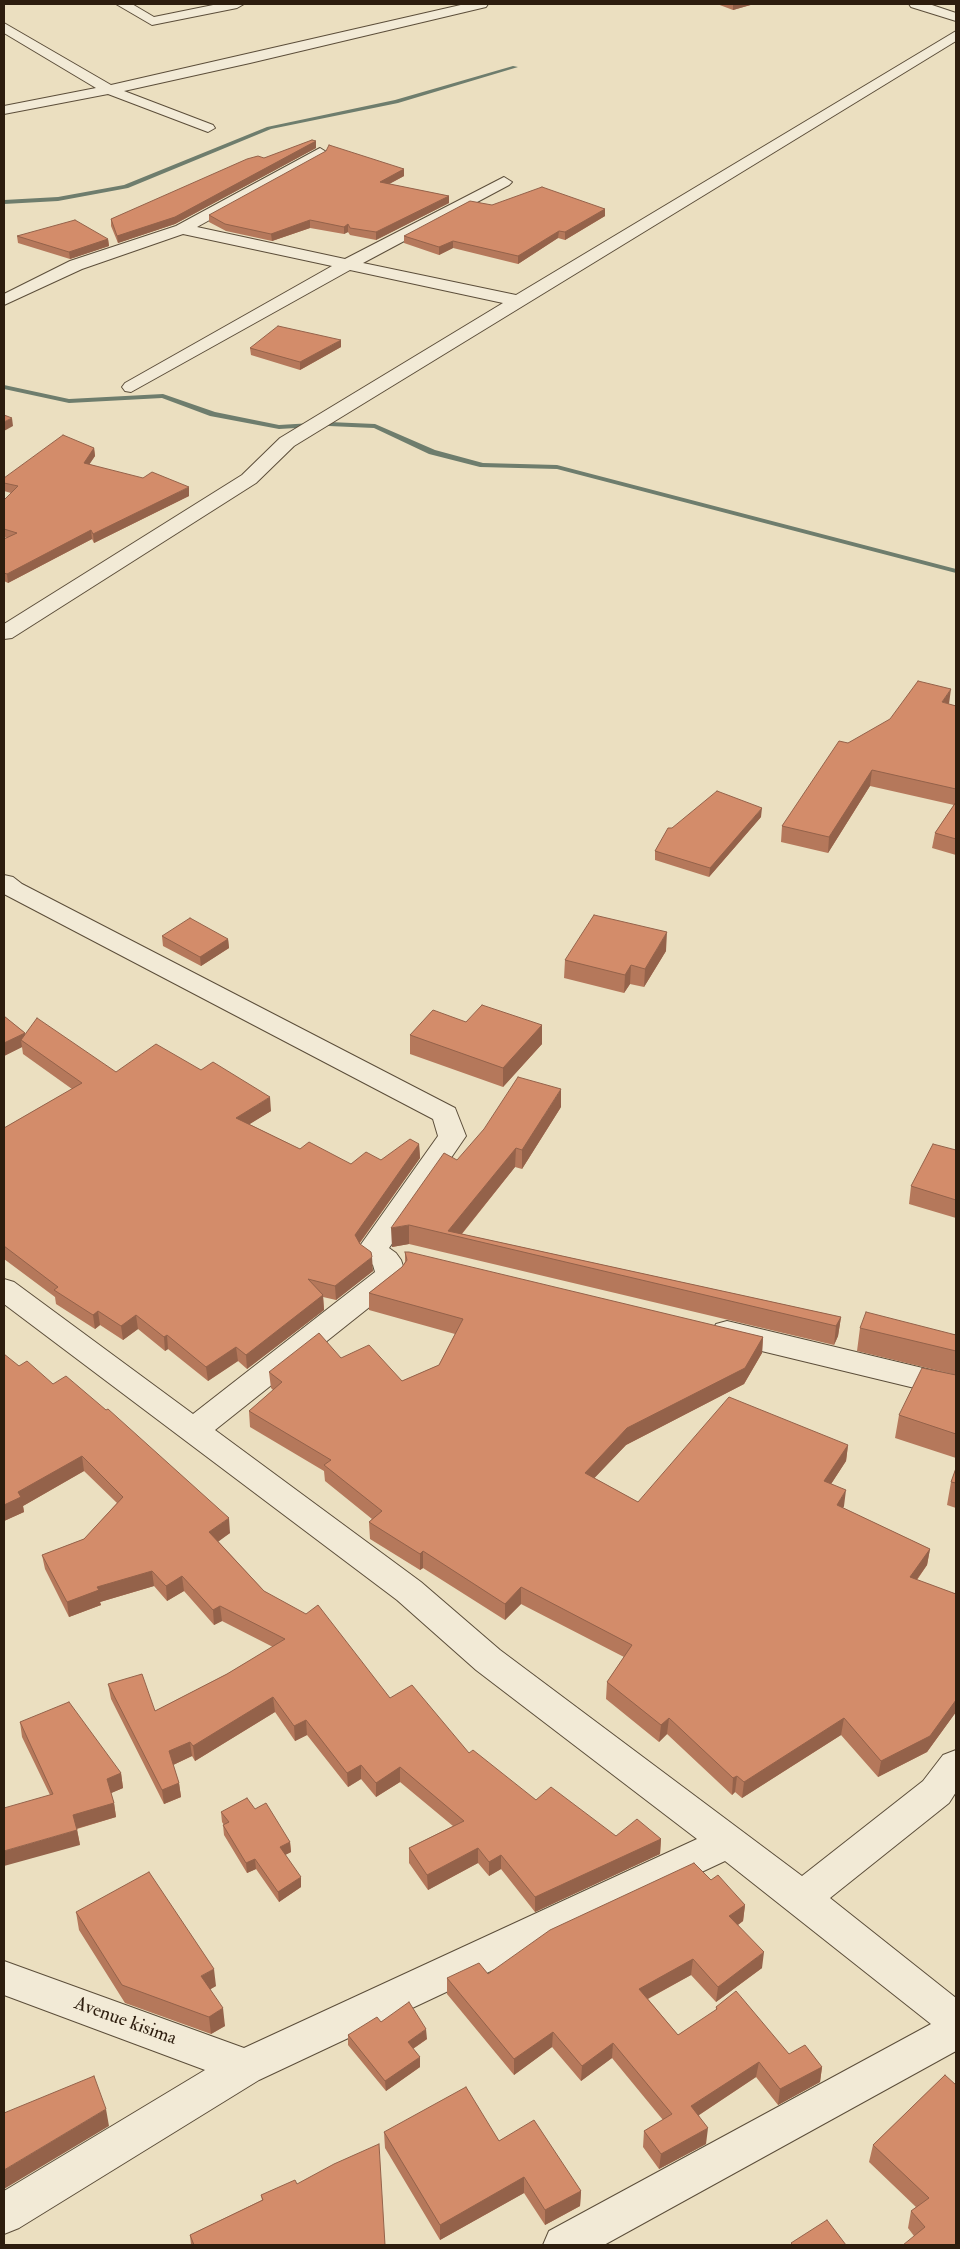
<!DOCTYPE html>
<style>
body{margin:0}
#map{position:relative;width:960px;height:2249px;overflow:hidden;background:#ebdfc0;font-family:"IM FELL Double Pica",serif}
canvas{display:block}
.frame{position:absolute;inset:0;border:5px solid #2d1d0e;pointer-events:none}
</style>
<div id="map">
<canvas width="960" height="2249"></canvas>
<div class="frame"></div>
</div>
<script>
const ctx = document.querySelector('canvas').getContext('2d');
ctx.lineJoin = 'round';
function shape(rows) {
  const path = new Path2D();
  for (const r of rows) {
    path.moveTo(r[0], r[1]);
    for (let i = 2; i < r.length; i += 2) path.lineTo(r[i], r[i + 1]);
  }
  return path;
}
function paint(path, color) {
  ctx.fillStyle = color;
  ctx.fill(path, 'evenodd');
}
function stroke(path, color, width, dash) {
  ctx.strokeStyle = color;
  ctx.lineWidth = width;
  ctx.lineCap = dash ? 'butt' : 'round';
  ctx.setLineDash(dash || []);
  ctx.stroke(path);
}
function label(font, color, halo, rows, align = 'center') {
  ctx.font = font + ' "IM FELL Double Pica",serif';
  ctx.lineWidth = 4;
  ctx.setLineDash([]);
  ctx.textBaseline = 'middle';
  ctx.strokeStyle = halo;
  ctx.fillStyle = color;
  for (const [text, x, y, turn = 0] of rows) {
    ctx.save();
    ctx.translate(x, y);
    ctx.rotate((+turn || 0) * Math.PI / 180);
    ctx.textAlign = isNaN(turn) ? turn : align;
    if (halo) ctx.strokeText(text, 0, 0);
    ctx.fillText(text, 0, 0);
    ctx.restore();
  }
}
const stream = shape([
 [513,66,518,67,398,103,271,129,128,188,58,201,4,204,4,200,58,197,124,185,267,127,395,100,513,66],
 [4,385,69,399,163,394,215,412,279,425,329,422,375,424,435,450,483,463,557,465,956,569,956,573,557,469,480,467,429,454,374,428,329,426,279,429,210,416,162,398,69,403,4,389,4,385]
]);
const minor = shape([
 [116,4,132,4,154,17,218,4,244,4,237,8,152,25,116,4],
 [465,4,488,4,486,7,250,63,124,91,213,125,215,128,208,132,108,94,4,114,4,106,96,88,4,33,4,23,111,85,465,4],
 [909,4,929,4,956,13,956,21,911,7,909,4],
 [956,31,956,41,294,446,256,483,12,638,4,639,4,624,242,475,280,438,503,303,350,270,131,392,125,391,122,387,125,383,332,266,183,234,82,269,4,305,4,294,70,261,176,226,320,148,328,153,325,156,197,227,345,259,504,177,512,182,509,185,363,263,516,295,956,31],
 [4,875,13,877,22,884,455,1108,466,1136,389,1248,396,1253,401,1260,406,1275,401,1282,215,1430,421,1582,500,1650,802,1876,923,1781,943,1755,956,1750,956,1792,949,1803,830,1898,956,1998,956,2051,604,2245,543,2245,549,2231,931,2024,725,1861,259,2080,19,2228,4,2234,4,2191,205,2070,4,1995,4,1961,244,2048,697,1839,476,1670,397,1600,4,1304,4,1279,14,1282,193,1414,375,1272,373,1265,362,1257,357,1250,438,1136,433,1119,4,894,4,875],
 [727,1321,956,1376,956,1398,716,1340,712,1332,716,1324,727,1321]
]);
const wall = shape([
 [717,4,754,4,733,10],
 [316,141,316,148,175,224,118,243,111,226,111,219,264,158],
 [404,169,404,176,389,184,449,196,449,203,376,240,350,235,348,232,344,234,310,228,272,241,226,231,209,222,209,215],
 [492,205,605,209,605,216,565,240,558,238,518,264,453,248,439,255,404,243,404,236],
 [17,236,108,239,109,246,70,259,18,243],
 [341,347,300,370,251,355,250,348],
 [94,448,95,456,89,464,189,496,94,543,92,539,8,583,4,581,4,539,7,538,4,537,4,500,11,493,4,491,4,478],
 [948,704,956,706,956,855,932,848,935,833,954,805,870,786,828,853,781,842,782,826,848,743],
 [761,817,709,877,655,860,655,851],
 [162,936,228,939,229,948,201,966,163,946],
 [666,951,644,987,630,984,624,993,564,978,565,960],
 [4,1016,25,1033,25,1035,116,1072,271,1111,249,1124,300,1149,351,1164,381,1160,419,1144,420,1158,360,1243,373,1271,336,1300,323,1297,324,1310,247,1369,238,1361,208,1381,168,1349,165,1351,138,1329,123,1340,100,1325,95,1329,56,1304,55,1297,4,1259,4,1128,72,1089,23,1054,22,1047,4,1056],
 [466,1022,542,1025,542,1044,503,1087,410,1054,410,1035],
 [561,1107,522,1169,515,1167,462,1234,841,1317,838,1336,834,1345,409,1244,392,1247,457,1160],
 [956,1150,956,1218,909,1204,911,1186],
 [405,1252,763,1337,762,1353,744,1384,626,1445,594,1478,638,1502,848,1445,846,1461,831,1484,844,1506,843,1508,930,1549,927,1565,917,1580,956,1594,956,1712,927,1752,878,1777,841,1735,742,1798,735,1792,732,1795,667,1734,659,1742,606,1699,607,1682,624,1657,521,1604,505,1620,423,1568,420,1570,370,1539,369,1522,372,1519,325,1481,324,1471,250,1427,249,1411,273,1390,271,1388,269,1372,341,1358,402,1381,439,1365,455,1334,369,1310,369,1293,402,1267,405,1262],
 [860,1328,956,1335,956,1375,857,1351],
 [19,1366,53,1384,230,1533,218,1541,264,1591,390,1698,536,1800,616,1836,661,1839,660,1854,535,1912,501,1869,489,1876,478,1863,428,1890,409,1863,409,1848,453,1826,400,1782,376,1797,361,1779,348,1787,307,1735,295,1741,275,1712,195,1761,192,1756,173,1765,179,1783,181,1797,164,1804,111,1699,108,1684,155,1711,227,1674,273,1647,222,1621,214,1625,184,1591,167,1601,154,1586,100,1602,101,1605,69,1617,45,1569,42,1555,84,1539,117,1503,84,1471,23,1506,24,1512,4,1521],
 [956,1375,956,1458,895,1438,899,1415],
 [956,1468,956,1508,947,1505,951,1482],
 [20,1722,121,1773,123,1788,111,1793,114,1803,116,1817,77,1829,80,1845,50,1795,22,1737],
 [255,1809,290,1842,291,1852,285,1855,301,1887,279,1902,256,1869,247,1873,224,1835,223,1825,224,1825,222,1822,221,1812],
 [711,1880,745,1905,743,1921,738,1925,762,1968,716,2002,691,1975,648,1999,678,2035,716,2011,716,2007,789,2054,822,2067,820,2082,778,2105,756,2077,699,2115,706,2144,659,2169,643,2147,644,2131,663,2120,612,2058,581,2081,552,2047,514,2075,447,1994,447,1978,488,1974],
 [76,1912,216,1986,210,1989,225,2026,211,2034,125,2003,79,1930],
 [381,2022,427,2039,413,2049,420,2067,386,2091,348,2045,348,2035],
 [945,2075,956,2245,914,2236,908,2228,911,2211,916,2207,869,2162,873,2145],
 [384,2132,499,2141,581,2191,580,2206,545,2225,524,2193,440,2240,385,2148],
 [297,2184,385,2245,191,2245,190,2235,262,2200,261,2195]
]);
const shadedWall = shape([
 [733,4,754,4,733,10],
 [316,141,316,148,175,224,118,243,117,236],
 [404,169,404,176,380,189,380,182],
 [449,196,449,203,376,240,376,232],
 [605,209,605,216,565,240,565,232],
 [310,220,310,228,272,241,271,234],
 [348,224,348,232,344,234,344,227],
 [559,231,558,238,518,264,518,256],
 [108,239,109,246,70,259,69,252],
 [453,241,453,248,439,255,439,247],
 [341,340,341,347,300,370,300,362],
 [12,418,13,426,4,431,4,422],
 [94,448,95,456,85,471,84,463],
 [189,487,189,496,94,543,93,534],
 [91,530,92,539,8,583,7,574],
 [951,689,949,704,942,702],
 [872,770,870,786,828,853,829,837],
 [762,808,761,817,709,877,710,868],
 [667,932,666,951,644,987,645,969],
 [228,939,229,948,201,966,200,957],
 [631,965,630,984,624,993,625,975],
 [542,1025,542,1044,503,1087,503,1068],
 [25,1033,26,1044,21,1040,22,1047,4,1056,4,1043],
 [561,1089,561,1107,522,1169,522,1150],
 [270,1097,271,1111,237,1132,236,1118],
 [419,1144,420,1158,355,1249,355,1235],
 [516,1148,515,1167,459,1237,448,1231],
 [409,1225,409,1244,392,1247,391,1228],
 [372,1257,373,1271,336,1300,335,1286],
 [323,1295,324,1310,247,1369,246,1355],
 [98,1311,100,1325,95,1329,93,1315],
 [136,1315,138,1329,123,1340,121,1326],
 [841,1317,838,1336,834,1345,836,1326],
 [167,1335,168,1349,165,1351,164,1337],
 [763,1337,762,1353,744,1384,626,1445,584,1489,585,1473,627,1428],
 [236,1347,238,1361,208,1381,206,1367],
 [848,1445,846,1461,822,1498,824,1481],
 [82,1456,84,1471,23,1506,24,1512,4,1521,4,1505,18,1492],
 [846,1490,844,1506,835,1521,837,1505],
 [229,1518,230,1533,211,1547,209,1532],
 [930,1549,927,1565,907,1593,910,1577],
 [423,1551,423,1568,420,1570,420,1554],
 [152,1571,154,1586,100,1602,101,1605,69,1617,67,1602,97,1587],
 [182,1576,184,1591,167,1601,166,1586],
 [521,1587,521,1604,505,1620,505,1604],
 [220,1606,222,1621,214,1625,213,1610],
 [273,1697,275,1712,195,1761,193,1746],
 [956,1700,956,1712,927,1752,878,1777,881,1761],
 [669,1718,667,1734,659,1742,661,1725],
 [844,1718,841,1735,742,1798,744,1782],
 [306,1720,307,1735,295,1741,294,1726],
 [190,1742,192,1756,171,1766,169,1751],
 [361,1765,361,1779,348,1787,347,1773],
 [400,1767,400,1782,376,1797,376,1783],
 [121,1773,123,1788,109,1794,107,1779],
 [737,1776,735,1792,732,1795,733,1778],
 [179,1783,181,1797,164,1804,162,1790],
 [114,1803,116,1817,75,1829,73,1815],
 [77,1830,80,1845,4,1866,4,1851],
 [661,1839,660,1854,535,1912,535,1897],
 [290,1842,291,1852,281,1857,280,1847],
 [478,1848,478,1863,428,1890,427,1875],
 [501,1855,501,1869,489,1876,489,1862],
 [255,1859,256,1869,247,1873,246,1863],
 [301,1877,301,1887,279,1902,278,1892],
 [745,1905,743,1921,728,1932,729,1916],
 [764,1952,762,1968,716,2002,718,1987],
 [693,1959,691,1975,638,2004,639,1989],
 [214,1969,216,1986,204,1993,201,1976],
 [223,2008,225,2026,211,2034,209,2017],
 [426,2029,427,2039,408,2052,408,2042],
 [553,2032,552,2047,514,2075,514,2059],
 [613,2043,612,2058,581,2081,582,2066],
 [420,2057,420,2067,386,2091,385,2081],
 [759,2062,756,2077,690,2121,691,2106],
 [822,2067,820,2082,778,2105,780,2089],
 [106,2109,109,2126,4,2189,4,2170],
 [708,2128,706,2144,659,2169,661,2154],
 [524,2177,524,2193,440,2240,440,2225],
 [581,2191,580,2206,545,2225,545,2210]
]);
const building = shape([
 [312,140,316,141,175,217,117,236,111,219,247,159,258,156,264,158,312,140],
 [329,145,404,169,380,182,449,196,376,232,350,228,348,224,344,227,310,220,271,234,225,224,209,215,326,151,329,145],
 [542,187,605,209,565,232,559,231,518,256,453,241,439,247,404,236,470,201,492,205,542,187],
 [75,220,108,239,69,252,17,236,75,220],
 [278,326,341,340,300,362,250,348,278,326],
 [4,415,12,418,4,422,4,415],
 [63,435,94,448,84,463,143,478,152,472,189,487,93,534,91,530,7,574,4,573,4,539,17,533,4,529,4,500,18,486,4,483,4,478,63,435],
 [918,681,951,689,942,702,956,706,956,789,872,770,829,837,782,826,839,741,848,743,890,719,918,681],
 [717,791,762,808,710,868,655,851,668,828,672,828,717,791],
 [956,802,956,839,935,833,956,802],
 [594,915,667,932,645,969,631,965,625,975,565,960,594,915],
 [190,918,228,939,200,957,162,936,190,918],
 [482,1005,542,1025,503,1068,410,1035,433,1010,466,1022,482,1005],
 [4,1016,25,1033,4,1043,4,1016],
 [37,1018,116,1072,156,1044,201,1070,213,1062,270,1097,236,1118,300,1149,309,1142,351,1164,366,1152,381,1160,410,1139,419,1144,355,1235,360,1244,371,1252,372,1257,335,1286,308,1279,323,1295,246,1355,236,1347,206,1367,167,1335,164,1337,136,1315,121,1326,98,1311,93,1315,54,1290,58,1287,4,1246,4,1128,82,1083,21,1040,37,1018],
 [518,1077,561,1089,522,1150,516,1148,448,1231,841,1317,836,1326,409,1225,391,1228,444,1153,457,1160,484,1129,518,1077],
 [933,1144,956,1150,956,1200,911,1186,933,1144],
 [405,1252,409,1252,763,1337,745,1368,627,1428,585,1473,638,1502,729,1397,848,1445,824,1481,846,1490,837,1505,930,1549,910,1577,956,1594,956,1700,930,1736,881,1761,844,1718,744,1782,737,1776,733,1778,669,1718,661,1725,607,1682,632,1645,521,1587,505,1604,423,1551,420,1554,369,1522,382,1511,324,1465,331,1460,249,1411,282,1382,269,1372,319,1333,341,1358,369,1345,402,1381,439,1365,463,1319,369,1293,402,1267,407,1260,405,1252],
 [866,1312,956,1335,956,1351,860,1328,866,1312],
 [4,1354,19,1366,27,1361,53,1384,66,1376,106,1410,108,1409,229,1518,209,1532,264,1591,306,1614,318,1605,390,1698,412,1685,469,1753,473,1750,536,1800,551,1787,616,1836,637,1819,661,1839,535,1897,501,1855,489,1862,478,1848,427,1875,409,1848,464,1821,400,1767,376,1783,361,1765,347,1773,306,1720,294,1726,273,1697,193,1746,190,1742,169,1751,179,1783,162,1790,108,1684,142,1674,155,1711,227,1674,285,1639,220,1606,213,1610,182,1576,166,1586,152,1571,97,1587,99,1590,67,1602,42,1555,84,1539,123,1497,82,1456,18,1492,21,1497,4,1505,4,1354],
 [922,1368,956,1375,956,1434,899,1415,922,1368],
 [956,1468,956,1483,951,1482,956,1468],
 [69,1702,121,1773,107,1779,114,1803,73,1815,77,1830,4,1851,4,1808,53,1794,20,1722,69,1702],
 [247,1798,255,1809,266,1803,290,1842,280,1847,301,1877,278,1892,255,1859,246,1863,223,1825,229,1822,221,1812,247,1798],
 [694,1863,711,1880,718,1875,745,1905,729,1916,764,1952,718,1987,693,1959,639,1989,678,2035,717,2009,716,2007,736,1991,789,2054,805,2045,822,2067,780,2089,759,2062,691,2106,708,2128,661,2154,644,2131,672,2114,613,2043,582,2066,553,2032,514,2059,447,1978,479,1963,488,1974,550,1930,694,1863],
 [149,1872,214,1969,201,1976,223,2008,209,2017,122,1985,76,1912,149,1872],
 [409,2002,426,2029,408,2042,420,2057,385,2081,348,2035,377,2017,381,2022,409,2002],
 [945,2075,956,2085,956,2245,903,2245,925,2227,911,2211,929,2198,873,2145,945,2075],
 [94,2076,106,2109,4,2170,4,2113,94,2076],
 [466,2087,499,2141,534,2120,581,2191,545,2210,524,2177,440,2225,384,2132,466,2087],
 [379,2144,385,2245,194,2245,190,2235,263,2200,261,2195,295,2180,297,2184,334,2164,379,2144],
 [827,2220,846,2245,793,2245,791,2243,827,2220]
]);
const nearStreetnames = [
 ["Avenue kisima",125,2022,20]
];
paint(stream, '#6e7d6d');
stroke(minor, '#5c4e3a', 2);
paint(minor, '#f2ead6');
paint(wall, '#b5785b');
paint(shadedWall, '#94624a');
paint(building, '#d38c6a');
stroke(building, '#94624a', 1);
label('19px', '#2d1d0e', '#f2ead6', nearStreetnames);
</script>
